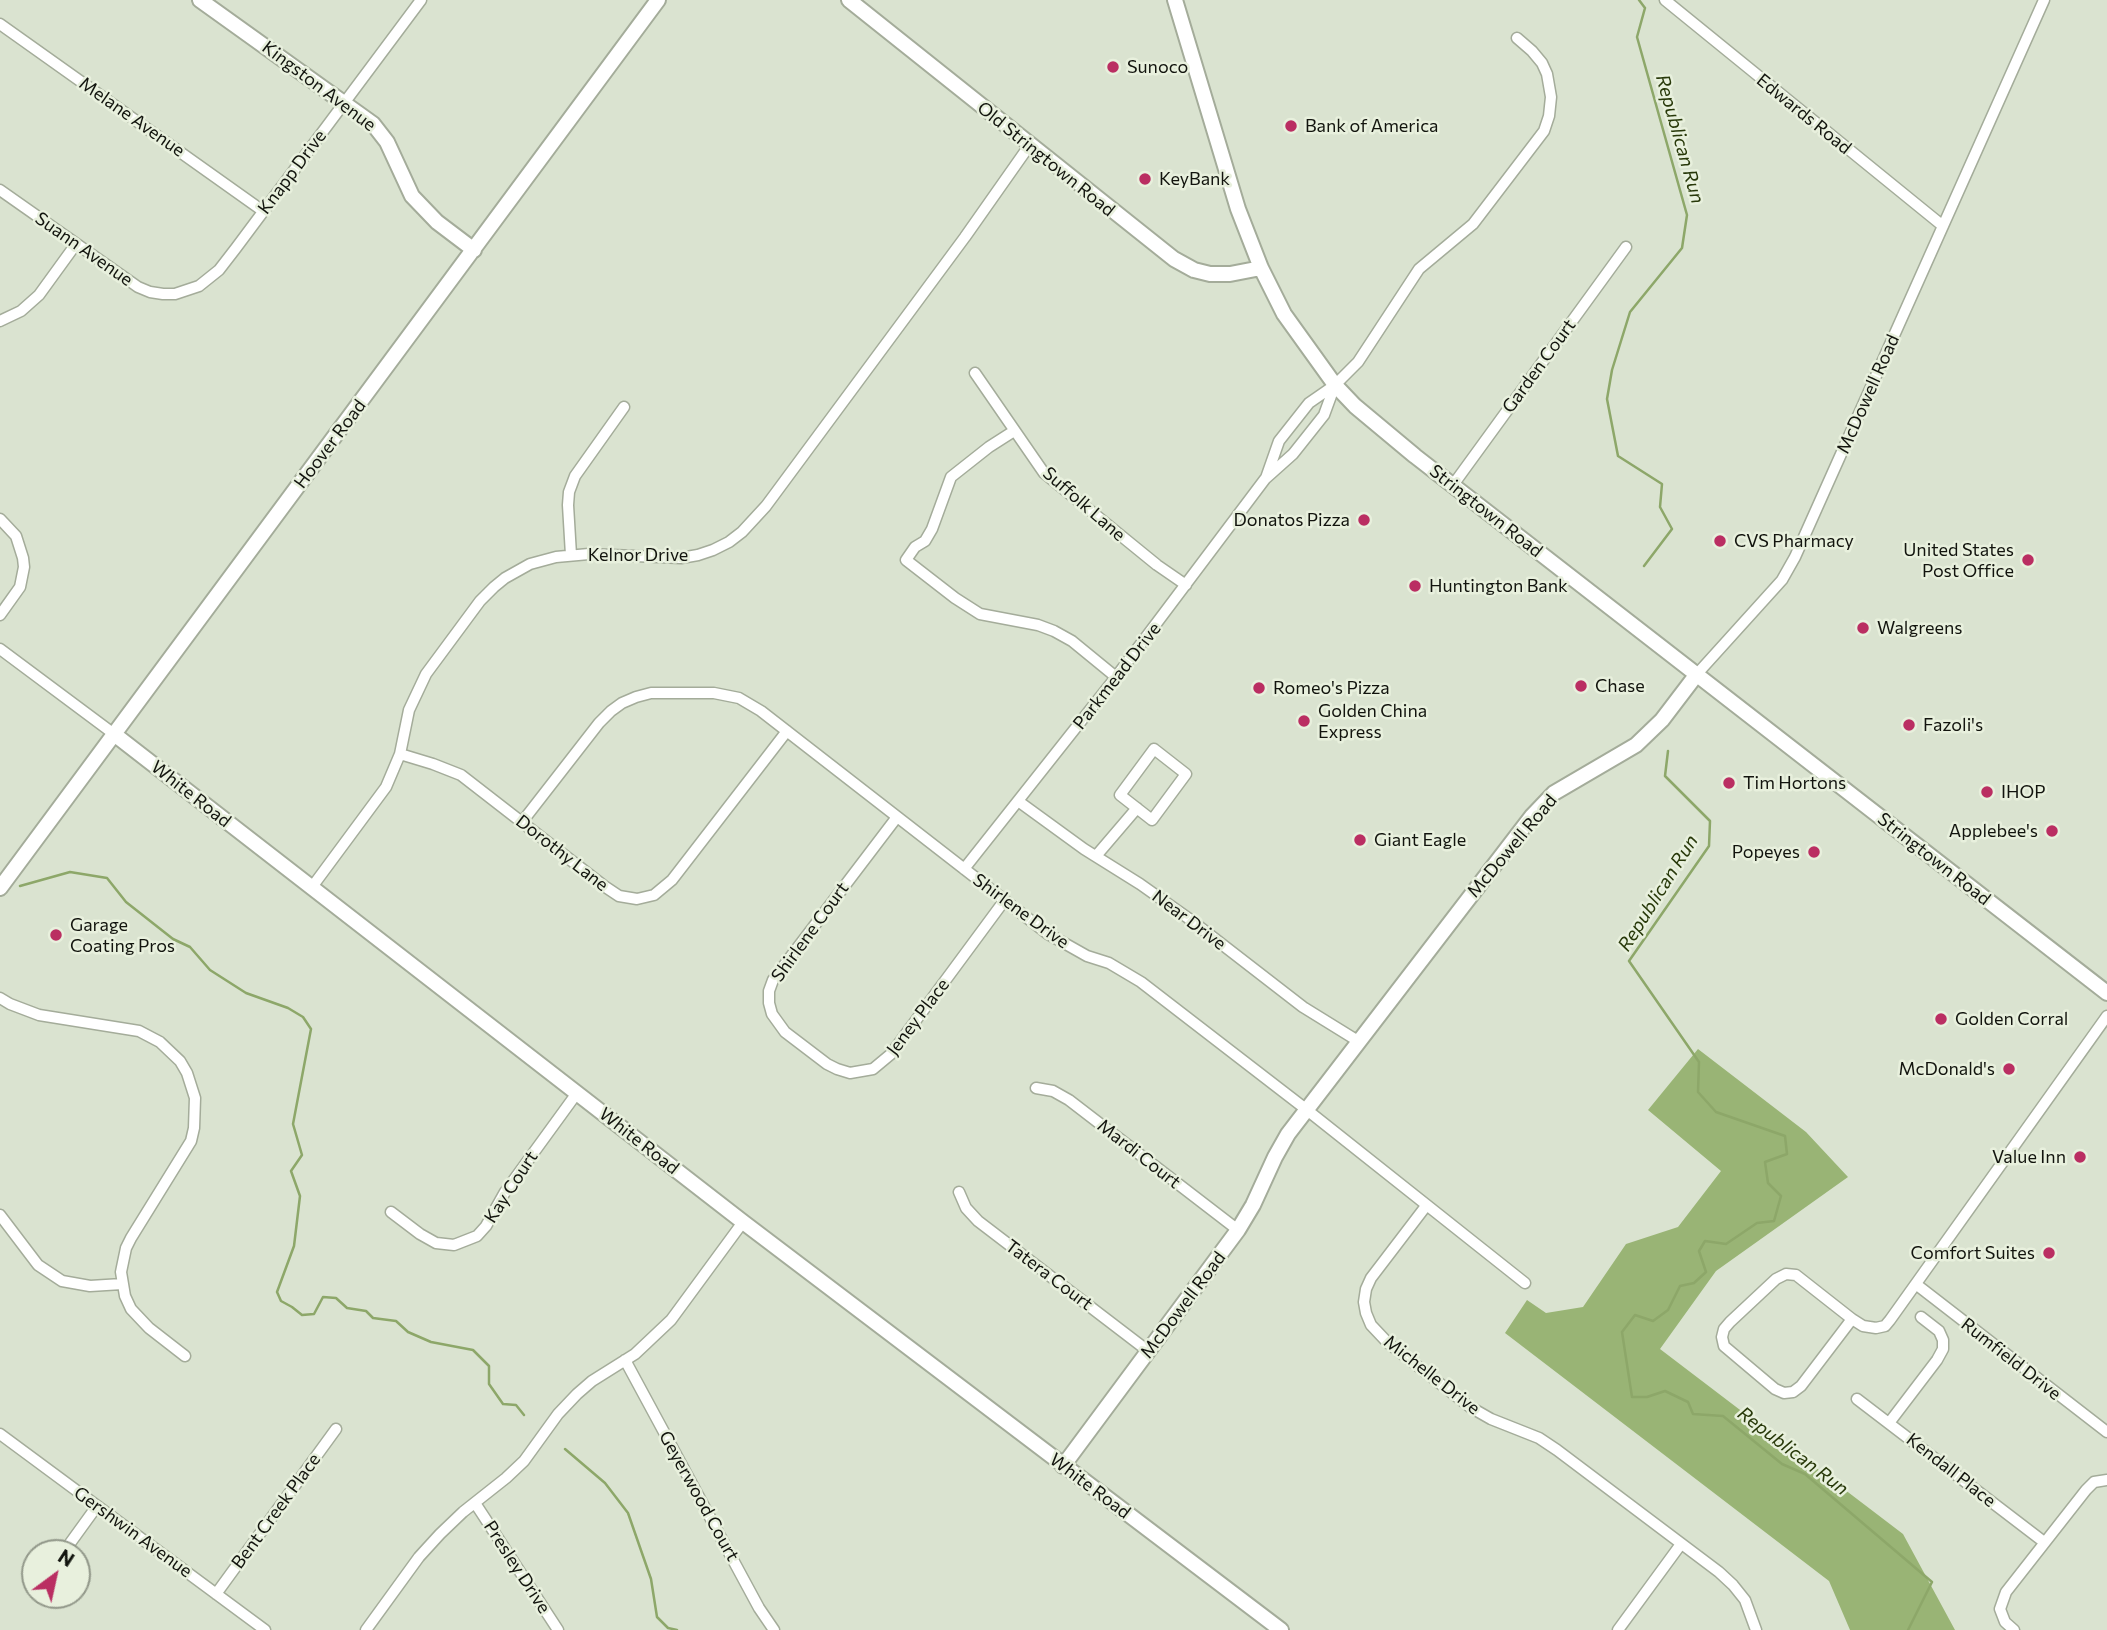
<!DOCTYPE html>
<style>
body{margin:0}
#map{position:relative;width:2107px;height:1630px;overflow:hidden;background:#dae3d0;font-family:Commissioner,sans-serif}
canvas{display:block}
.north{position:absolute;left:21px;top:1539px;width:70px;height:70px;box-sizing:border-box;background:#e8f0dd;border:2px solid #92988a;border-radius:50%;rotate:33deg;font-size:19px;font-weight:700;line-height:28px;text-align:center;color:#12140e}
.north::after{content:'';display:block;margin:auto;width:24px;height:32px;background:#ba2e62;clip-path:polygon(50% 0,100% 100%,50% 72%,0 100%)}
</style>
<div id="map">
<canvas width="2107" height="1630"></canvas>
<div class="north">N</div>
</div>
<script>
const ctx = document.querySelector('canvas').getContext('2d');
ctx.lineJoin = 'round';
function paint(path, color) {
  ctx.fillStyle = color;
  ctx.fill(path, 'evenodd');
}
function shape(rows) {
  const path = new Path2D();
  for (const r of rows) {
    path.moveTo(r[0], r[1]);
    for (let i = 2; i < r.length; i += 2) path.lineTo(r[i], r[i + 1]);
  }
  return path;
}
function stroke(path, color, width, dash) {
  ctx.strokeStyle = color;
  ctx.lineWidth = width;
  ctx.lineCap = dash ? 'butt' : 'round';
  ctx.setLineDash(dash || []);
  ctx.stroke(path);
}
function label(font, color, halo, rows, align = 'center') {
  ctx.font = font + ' Commissioner,sans-serif';
  ctx.lineWidth = 5;
  ctx.setLineDash([]);
  ctx.textBaseline = 'middle';
  ctx.strokeStyle = halo;
  ctx.fillStyle = color;
  for (const [text, x, y, turn = 0] of rows) {
    ctx.save();
    ctx.translate(x, y);
    ctx.rotate((+turn || 0) * Math.PI / 180);
    ctx.textAlign = isNaN(turn) ? turn : align;
    if (halo) ctx.strokeText(text, 0, 0);
    ctx.fillText(text, 0, 0);
    ctx.restore();
  }
}
const forest = shape([
 [1698,1049,1806,1132,1848,1177,1716,1271,1660,1349,1903,1534,1955,1630,1850,1630,1829,1581,1505,1333,1527,1300,1546,1313,1583,1307,1626,1244,1678,1227,1721,1171,1648,1110]
]);
const stream = shape([
 [1639,0,1645,8,1637,37,1687,215,1682,248,1630,312,1612,370,1607,399,1618,456,1662,484,1660,507,1672,529,1644,566],
 [1668,751,1665,776,1710,821,1709,846,1629,961,1699,1062,1698,1092,1716,1112,1785,1136,1787,1154,1765,1162,1768,1183,1781,1196,1774,1221,1757,1223,1726,1244,1705,1241,1699,1251,1706,1272,1694,1283,1680,1286,1668,1310,1653,1321,1635,1315,1622,1332,1632,1397,1647,1397,1665,1391,1688,1402,1693,1414,1723,1416,1782,1464,1805,1474,1932,1582,1908,1630],
 [20,886,70,872,107,878,126,902,173,939,190,947,210,970,246,993,288,1008,303,1017,311,1029,293,1124,302,1155,291,1171,300,1196,294,1246,277,1292,281,1301,292,1307,302,1315,314,1314,323,1297,336,1298,347,1308,366,1311,373,1318,396,1321,408,1332,431,1342,473,1350,489,1366,489,1384,503,1404,516,1405,524,1415],
 [565,1449,605,1483,628,1513,651,1579,657,1617,668,1628,677,1630]
]);
const street = shape([
 [1665,0,1943,226],
 [0,24,263,211],
 [0,190,138,287,150,292,163,294,175,294,199,286,219,270,236,248,421,0],
 [0,321,21,311,39,295,76,244],
 [975,373,1044,473,1157,565,1186,585],
 [1014,431,989,447,951,477,932,529,925,541,915,547,906,560,955,598,980,614,1038,625,1054,631,1072,641,1116,677],
 [1266,478,1279,441,1309,403,1335,385,1358,362,1419,269,1473,224,1544,131,1549,116,1551,97,1547,74,1542,63,1532,51,1517,38],
 [1453,485,1626,247],
 [0,519,16,536,23,558,24,567,20,587,0,615],
 [571,555,568,505,569,492,575,476,624,407],
 [0,649,114,734],
 [1697,674,1782,580,1795,557,2044,0],
 [1154,749,1186,774,1152,820,1120,795,1154,749],
 [400,754,433,764,461,775,604,886,619,896,637,899,654,895,672,880,787,731],
 [1018,801,1084,849,1140,884,1188,918,1303,1007,1358,1041],
 [897,817,773,980,769,991,769,1003,772,1014,785,1032,827,1064,837,1069,850,1073,873,1069,891,1054,1004,901],
 [522,822,599,723,611,711,622,703,636,697,651,693,714,693,739,698,761,711,1048,934,1087,956,1109,963,1141,982,1307,1110,1525,1283],
 [1096,856,1137,808],
 [964,869,1116,677,1265,479,1293,454,1324,415,1335,385],
 [312,887,386,787,400,754,409,710,426,674,480,601,494,587,505,578,530,564,556,557,589,554,681,558,698,555,713,550,729,542,742,532,766,506,965,237,1029,146],
 [0,998,10,1004,39,1015,139,1031,160,1042,180,1061,187,1073,195,1098,194,1128,191,1141,131,1238,126,1248,121,1272,125,1296,131,1309,149,1328,185,1356],
 [1036,1088,1053,1091,1069,1100,1238,1230],
 [959,1192,966,1208,978,1221,1148,1351],
 [1426,1206,1371,1278,1366,1289,1364,1302,1366,1313,1371,1325,1388,1343,1470,1407,1491,1419,1539,1438,1557,1450,1719,1572,1733,1585,1745,1600,1756,1630],
 [391,1212,420,1234,436,1243,454,1245,477,1236,486,1226,505,1192,577,1093],
 [0,1215,38,1265,62,1281,90,1286,122,1284],
 [1786,1274,1796,1275,1852,1319,1801,1386,1793,1392,1784,1393,1775,1389,1724,1346,1722,1337,1724,1329,1730,1322,1776,1279,1786,1274],
 [1917,1285,2107,1432],
 [1852,1319,1863,1326,1876,1328,1885,1326,1890,1320,2107,1016],
 [625,1360,759,1608,774,1630],
 [1857,1399,2044,1542],
 [1889,1423,1937,1360,1943,1349,1943,1340,1939,1331,1921,1317],
 [0,1434,265,1630],
 [475,1503,558,1630],
 [63,1553,97,1506],
 [216,1594,336,1429],
 [366,1630,419,1557,440,1534,463,1512,506,1478,524,1461,558,1414,577,1394,592,1381,635,1354,671,1320,743,1222],
 [1618,1630,1681,1544],
 [2014,1630,2005,1622,2000,1609,2006,1592,2086,1490,2094,1482,2107,1480]
]);
const secondary = shape([
 [200,0,373,124,387,142,412,196,437,222,474,250],
 [849,0,1174,259,1194,270,1210,274,1230,274,1261,268],
 [1175,0,1238,209,1261,268,1284,314,1335,385,1355,406,1415,456,2107,993],
 [114,734,743,1222,1281,1630],
 [0,888,658,0],
 [1063,1466,1238,1230,1253,1205,1275,1157,1288,1134,1532,816,1554,793,1636,745,1662,720,1697,674]
]);
const markers = [
 [1113,67,7,"#ba2e62"],
 [1291,126,7,"#ba2e62"],
 [1145,179,7,"#ba2e62"],
 [1364,520,7,"#ba2e62"],
 [1720,541,7,"#ba2e62"],
 [2028,560,7,"#ba2e62"],
 [1415,586,7,"#ba2e62"],
 [1863,628,7,"#ba2e62"],
 [1581,686,7,"#ba2e62"],
 [1259,688,7,"#ba2e62"],
 [1304,721,7,"#ba2e62"],
 [1909,725,7,"#ba2e62"],
 [1729,783,7,"#ba2e62"],
 [1987,792,7,"#ba2e62"],
 [2052,831,7,"#ba2e62"],
 [1360,840,7,"#ba2e62"],
 [1814,852,7,"#ba2e62"],
 [56,935,7,"#ba2e62"],
 [1941,1019,7,"#ba2e62"],
 [2009,1069,7,"#ba2e62"],
 [2080,1157,7,"#ba2e62"],
 [2049,1253,7,"#ba2e62"]
];
const poiNames = [
 ["Sunoco",1127,67],
 ["Bank of America",1305,126],
 ["KeyBank",1159,179],
 ["Donatos Pizza",1350,520,"right"],
 ["CVS Pharmacy",1734,541],
 ["United States",2014,550,"right"],
 ["Post Office",2014,571,"right"],
 ["Huntington Bank",1429,586],
 ["Walgreens",1877,628],
 ["Chase",1595,686],
 ["Romeo's Pizza",1273,688],
 ["Golden China",1318,711],
 ["Express",1318,732],
 ["Fazoli's",1923,725],
 ["Tim Hortons",1743,783],
 ["IHOP",2001,792],
 ["Applebee's",2038,831,"right"],
 ["Giant Eagle",1374,840],
 ["Popeyes",1800,852,"right"],
 ["Garage",70,925],
 ["Coating Pros",70,946],
 ["Golden Corral",1955,1019],
 ["McDonald's",1995,1069,"right"],
 ["Value Inn",2066,1157,"right"],
 ["Comfort Suites",2035,1253,"right"]
];
const streetNames = [
 ["Kingston Avenue",319,86,37],
 ["Edwards Road",1804,114,39],
 ["Melane Avenue",132,117,35],
 ["Old Stringtown Road",1046,159,39],
 ["Knapp Drive",292,172,-53],
 ["Suann Avenue",84,249,35],
 ["Garden Court",1539,366,-54],
 ["McDowell Road",1868,394,-66],
 ["Hoover Road",330,444,-53],
 ["Suffolk Lane",1084,504,41],
 ["Stringtown Road",1486,511,38],
 ["Kelnor Drive",638,555],
 ["Parkmead Drive",1117,676,-52],
 ["White Road",191,794,38],
 ["McDowell Road",1512,846,-50],
 ["Dorothy Lane",562,853,38],
 ["Stringtown Road",1934,859,38],
 ["Shirlene Drive",1021,911,36],
 ["Near Drive",1189,920,37],
 ["Shirlene Court",810,932,-54],
 ["Jeney Place",918,1017,-53],
 ["White Road",639,1141,38],
 ["Mardi Court",1139,1154,38],
 ["Kay Court",511,1187,-57],
 ["Tatera Court",1049,1275,37],
 ["McDowell Road",1183,1305,-53],
 ["Rumfield Drive",2011,1359,38],
 ["Michelle Drive",1432,1375,38],
 ["Kendall Place",1951,1470,38],
 ["White Road",1090,1486,37],
 ["Geyerwood Court",699,1496,61],
 ["Bent Creek Place",276,1511,-54],
 ["Gershwin Avenue",133,1532,36],
 ["Presley Drive",517,1567,57]
];
const waterNames = [
 ["Republican Run",1680,139,74],
 ["Republican Run",1658,893,-58],
 ["Republican Run",1793,1451,37]
];
paint(forest, '#99b475');
stroke(stream, '#8da769', 2.5);
stroke(street, '#a4ac9a', 13);
stroke(secondary, '#a4ac9a', 18);
stroke(street, '#fff', 10);
stroke(secondary, '#fff', 14);
for (const [x, y, r, color] of markers) {
  const dot = new Path2D();
  dot.arc(x, y, r, 0, 2 * Math.PI);
  ctx.fillStyle = color;
  ctx.fill(dot);
  stroke(dot, '#e8f0dd', 2.5);
}
label('18px', '#12140e', '#e8f0dd', poiNames, 'left');
label('18px', '#12140e', '#e8f0dd', streetNames);
label('italic 19px', '#28390a', '#e8f0dd', waterNames);
</script>
